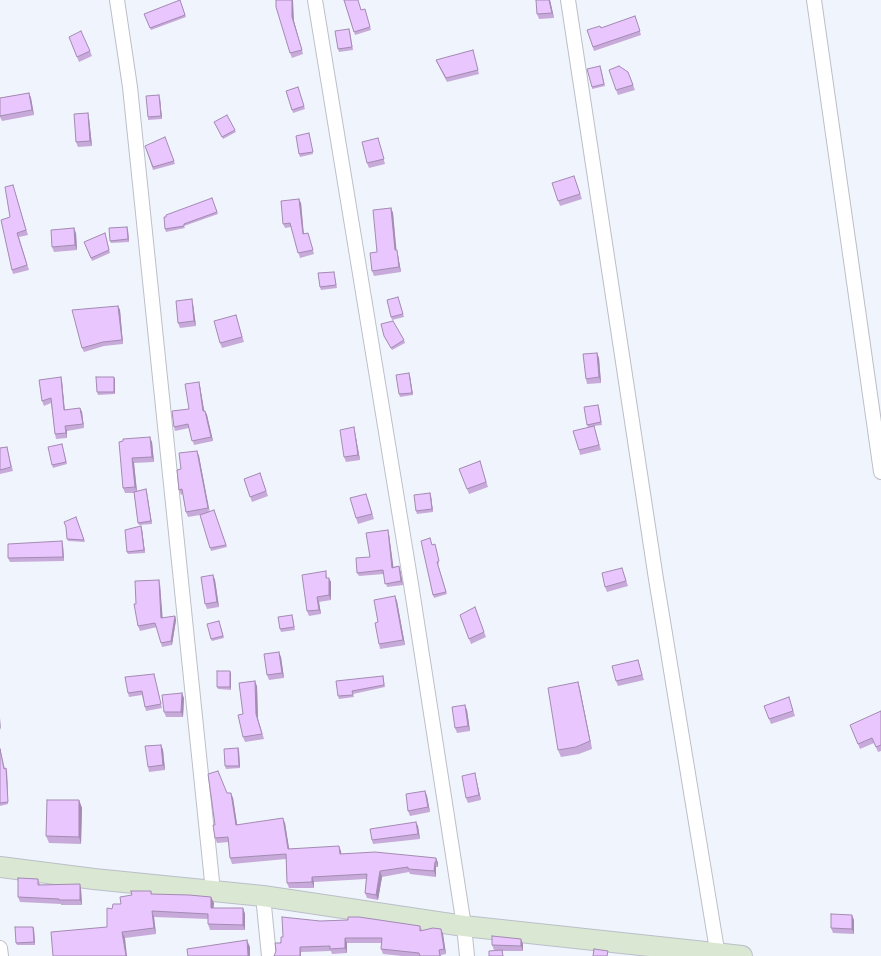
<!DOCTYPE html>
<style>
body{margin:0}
canvas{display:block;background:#f0f4fd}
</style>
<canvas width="881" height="956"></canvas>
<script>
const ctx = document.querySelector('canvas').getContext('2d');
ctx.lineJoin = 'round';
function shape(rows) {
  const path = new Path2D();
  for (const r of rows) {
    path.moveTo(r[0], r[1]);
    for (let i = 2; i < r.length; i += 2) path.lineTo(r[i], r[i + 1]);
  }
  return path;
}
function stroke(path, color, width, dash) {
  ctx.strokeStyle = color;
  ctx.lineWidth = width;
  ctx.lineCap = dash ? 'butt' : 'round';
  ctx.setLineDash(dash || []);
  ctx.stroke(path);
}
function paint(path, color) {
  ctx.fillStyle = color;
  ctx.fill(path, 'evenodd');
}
const street = shape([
 [117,0,130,87,213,891],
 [315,0,411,584,464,926,467,956],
 [568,0,656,579,718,956],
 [814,0,881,472],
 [263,896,269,956],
 [0,948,1,956]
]);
const secondary = shape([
 [0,867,94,879,263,896,464,926,742,956]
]);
const wall = shape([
 [180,0,186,17,151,30,144,14],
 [344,0,361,10,365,9,371,30,355,35],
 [550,0,554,18,539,19,537,14],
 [635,16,641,35,594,51,587,30,601,28],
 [294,21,303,54,292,58,290,53],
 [350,31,353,50,339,52,338,49],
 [69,37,90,51,92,56,79,62],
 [473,50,479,74,447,82,437,63,436,60],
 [601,68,605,86,592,89,592,87],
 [628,72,635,90,618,95,616,90],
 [298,87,305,109,293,113,286,91],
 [29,93,31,98,34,115,2,121,0,117,0,98],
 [160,98,162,119,148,120,148,117],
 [88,113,89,118,92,146,78,147,76,142],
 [214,122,235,130,236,132,223,139],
 [309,133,313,154,300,157,299,154],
 [378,138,385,164,369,168,367,163],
 [145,146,174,161,175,164,153,170],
 [574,176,582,199,560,206,552,183],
 [13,185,28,235,19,237,29,270,13,274,12,270,10,217],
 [212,198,218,214,184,226,185,228,166,232,165,229,166,217],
 [301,203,304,234,308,233,314,254,300,258,291,227,285,228,283,224],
 [391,208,393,213,396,250,398,255,401,272,374,276,372,271,377,252],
 [127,227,128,230,129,242,111,243,110,241],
 [76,233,77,250,54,252,52,247],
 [105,233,110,253,92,261,84,242],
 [334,272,337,288,321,290,320,287],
 [398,297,404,317,392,320,391,317],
 [193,304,196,326,180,328,178,323],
 [118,306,120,310,123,344,104,346,84,352,82,348],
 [236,315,244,342,222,348,220,343],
 [384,336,404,340,405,343,392,350],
 [597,353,599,358,601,383,587,384,586,379],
 [410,376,413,395,400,397,399,394],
 [61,377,62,381,65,410,80,408,82,412,84,428,67,431,67,438,56,439,55,434,51,403,44,406,42,401],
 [115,379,115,394,98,395,97,392],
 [199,382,200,386,204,411,205,411,207,415,213,441,194,445,189,428,175,431,174,427,189,409],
 [599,407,602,425,594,426,601,450,580,455,579,450,588,427,587,425],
 [354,427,355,432,360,460,346,462,344,457],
 [123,441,152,442,154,462,134,463,137,491,146,489,152,524,139,525,138,523,134,493,125,493,123,488],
 [62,444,67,464,53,468,52,465],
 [7,447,13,471,0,474,0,448],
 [197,451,199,456,209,512,214,510,227,547,211,551,200,515,188,517,186,512,183,494,181,495,179,490,181,469],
 [480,461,488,487,469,494,459,469],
 [260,473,268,496,252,502,244,479],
 [430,493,431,496,433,512,417,514,416,511],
 [368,499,374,519,358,524,356,518],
 [76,517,85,542,68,541,67,539],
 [141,526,142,529,145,553,128,554,127,552],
 [389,534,393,567,399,566,400,569,403,585,387,587,384,574,359,576,357,573],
 [435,544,439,564,438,564,447,594,434,598,433,595,433,545],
 [63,545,64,561,10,562,8,558],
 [622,568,628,586,607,592,605,587],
 [326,571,327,578,331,582,331,600,319,602,321,614,309,616,307,611],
 [213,575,215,580,219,607,207,609,205,604],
 [160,584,162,618,175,616,176,620,172,645,162,647,157,627,140,631,138,626,136,604],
 [395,596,397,601,405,645,380,649,379,644,378,622],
 [475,607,486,637,471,644,460,615],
 [293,618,295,630,281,632,280,629],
 [220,624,224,638,212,641,211,639],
 [281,657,284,678,269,680,267,675],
 [638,660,644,680,618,686,616,681],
 [230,671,231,674,231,690,218,689,217,687],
 [154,674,162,708,146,711,142,695,129,697,128,693],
 [383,676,385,687,353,694,354,697,339,699,338,696],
 [578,682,580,689,592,749,579,754,561,757,558,750],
 [257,686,258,719,264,739,245,742,243,737,243,714],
 [789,697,795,716,771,724,764,706],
 [184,698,183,717,166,717,164,712],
 [467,710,470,731,457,733,455,728],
 [881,711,881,751,878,752,874,743,860,749,852,730],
 [161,745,163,750,165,770,149,772,148,767],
 [0,748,5,769,6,768,7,771,8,804,0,806],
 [238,748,239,750,240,768,226,769,225,766],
 [476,778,481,800,468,803,466,798],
 [425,791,427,796,430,812,410,816,408,811],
 [227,793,233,798,237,825,285,823,289,849,341,851,341,854,436,858,438,863,438,867,436,867,436,877,410,874,409,872,382,877,378,900,367,898,365,893,366,879,314,882,314,888,289,888,287,883,286,859,232,864,230,858,229,842,217,843,215,838,215,825],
 [79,800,82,808,81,844,49,843,46,836],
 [418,826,420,839,373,844,372,840],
 [38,879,40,885,81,889,82,905,61,905,61,904,20,902,18,897],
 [151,891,152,894,211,897,214,903,213,908,243,908,245,914,245,930,210,930,208,924,208,919,154,917,156,934,125,938,107,927,112,909,121,904,132,895],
 [854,920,854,934,833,933,831,928],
 [320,921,420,926,422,930,441,929,443,934,446,954,441,955,441,956,402,956,383,954,381,949,382,943,347,943,347,953,332,954,331,951,301,952,301,956,274,956,283,937],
 [33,927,34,929,35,945,17,945,16,943],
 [523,944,523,951,503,951,503,953,494,950,492,945]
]);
const shadedWall = shape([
 [292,0,293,0,294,21,303,54,292,17],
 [549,0,550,0,554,18,552,13],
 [29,93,31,98,34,115,32,110],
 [159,95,160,98,162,119,161,116],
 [88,113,89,118,92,146,90,141],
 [299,199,301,203,304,238,303,234],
 [391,208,393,213,397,255,395,250],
 [127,227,128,230,129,242,128,239],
 [74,228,76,233,77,250,75,245],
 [397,250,398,255,401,272,399,267],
 [192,299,193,304,196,326,194,321],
 [118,306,120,310,123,344,122,340],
 [597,353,599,358,601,383,599,377],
 [409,373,410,376,413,395,412,393],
 [61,377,62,381,65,414,64,410],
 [114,377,115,379,115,394,114,392],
 [199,382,200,386,205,415,203,411],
 [80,408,82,412,84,428,83,424],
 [205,411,207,415,213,441,211,437],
 [65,426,67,431,67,438,66,433],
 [354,427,355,432,360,460,358,455],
 [150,437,152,442,154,462,152,457],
 [197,451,199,456,210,513,208,508],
 [132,458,134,463,137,492,135,487],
 [146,489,147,492,152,524,151,521],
 [430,493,431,496,433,512,432,509],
 [141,526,142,529,145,553,144,550],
 [388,530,389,534,394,571,392,568],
 [62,541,63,545,64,561,63,557],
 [399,566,400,569,403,585,401,581],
 [213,575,215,580,219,607,217,602],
 [329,578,331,582,331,600,329,595],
 [159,580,160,584,163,622,161,618],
 [395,596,397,601,405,645,403,640],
 [317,597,319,602,321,614,319,610],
 [175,616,176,620,172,645,171,641],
 [279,652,281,657,284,678,282,673],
 [230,671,231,674,231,690,230,687],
 [255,681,257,686,258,719,264,739,256,714],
 [578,682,580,689,592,749,590,741],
 [182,693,184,698,183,717,181,712],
 [465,705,467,710,470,731,468,726],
 [0,718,1,730,0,727],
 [161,745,163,750,165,770,163,765],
 [238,748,239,750,240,768,239,766],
 [6,768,7,771,8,804,8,802],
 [475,773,476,778,481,800,479,795],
 [425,791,427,796,430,812,428,807],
 [231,793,233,798,238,830,236,825],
 [79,800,82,808,81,844,79,837],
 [283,818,285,823,290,854,288,849],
 [416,822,418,826,420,839,418,834],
 [339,846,341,851,342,860,340,854],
 [436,858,438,863,438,867,436,862],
 [435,862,436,867,436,877,434,871],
 [380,871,382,877,378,900,376,895],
 [312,877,314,882,314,888,312,882],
 [80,884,81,889,82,905,80,900],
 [211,897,214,903,213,914,211,908],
 [243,908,245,914,245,930,243,925],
 [152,911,154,917,156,934,154,928],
 [852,915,854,920,854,934,852,929],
 [33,927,34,929,35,945,34,942],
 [441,929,443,934,446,954,444,949],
 [122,932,125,938,127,956,126,956],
 [345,938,347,943,347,953,345,948],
 [521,939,523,944,523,951,521,946],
 [247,940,250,947,250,956,248,956],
 [300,947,301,952,301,956,300,956]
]);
const building = shape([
 [180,0,185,15,150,28,144,14,180,0],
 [276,0,292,0,292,17,302,50,290,53,276,7,276,0],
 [344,0,358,0,361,10,365,9,370,27,354,32,344,0],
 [536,0,549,0,552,13,537,14,536,0],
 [635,16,640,31,593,47,587,30,600,26,601,28,635,16],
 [349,29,352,47,338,49,335,31,349,29],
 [81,31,90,51,77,57,69,37,81,31],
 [473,50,478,70,446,78,436,60,473,50],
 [600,66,604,84,592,87,587,69,600,66],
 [619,66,628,72,633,85,616,90,609,70,619,66],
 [298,87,304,106,292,110,286,91,298,87],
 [29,93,32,110,0,116,0,98,29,93],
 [159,95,161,116,148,117,146,96,159,95],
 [88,113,90,141,76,142,74,114,88,113],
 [227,115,235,130,222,137,214,122,227,115],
 [309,133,313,152,299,154,296,136,309,133],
 [165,137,174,161,153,167,145,146,165,137],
 [378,138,384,159,367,163,362,142,378,138],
 [574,176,580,194,558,201,552,183,574,176],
 [13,185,26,230,17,233,27,265,12,270,1,220,10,217,5,187,13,185],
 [212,198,217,212,184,224,184,226,165,229,164,217,166,217,166,215,212,198],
 [299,199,303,234,308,233,313,250,298,253,290,223,283,224,281,201,299,199],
 [391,208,395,250,397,250,399,267,372,271,370,253,377,252,373,210,391,208],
 [127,227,128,239,110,241,109,228,127,227],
 [74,228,75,245,52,247,51,230,74,228],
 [105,233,109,250,91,258,84,242,105,233],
 [334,272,336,285,320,287,318,273,334,272],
 [398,297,403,314,391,317,387,300,398,297],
 [192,299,194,321,178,323,176,301,192,299],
 [118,306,122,340,103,342,82,348,72,310,118,306],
 [236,315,242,337,220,343,214,321,236,315],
 [393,321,404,340,391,348,384,336,381,324,393,321],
 [597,353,599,377,586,379,583,354,597,353],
 [409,373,412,393,399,394,396,375,409,373],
 [61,377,64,410,80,408,83,424,65,426,66,433,55,434,51,398,42,401,39,380,61,377],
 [96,377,114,377,114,392,97,392,96,377],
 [199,382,203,411,205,411,211,437,192,441,188,424,174,427,172,411,189,409,185,384,199,382],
 [598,405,601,422,587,425,584,407,598,405],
 [594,426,599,445,579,450,573,431,594,426],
 [354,427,358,455,344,457,340,430,354,427],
 [150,437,152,457,132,458,135,487,123,488,119,442,123,441,123,439,150,437],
 [62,444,66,462,52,465,48,447,62,444],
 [7,447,11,467,0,470,0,448,7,447],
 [197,451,208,508,186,512,182,489,179,490,177,470,181,469,179,453,197,451],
 [480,461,486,482,467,489,459,469,480,461],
 [260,473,266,491,250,497,244,479,260,473],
 [146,489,151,521,138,523,134,492,146,489],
 [430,493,432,509,416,511,414,495,430,493],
 [366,494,372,514,356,518,350,498,366,494],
 [214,510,226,545,210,548,200,515,214,510],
 [76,517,84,540,67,539,66,527,64,522,76,517],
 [141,526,144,550,127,552,125,530,141,526],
 [388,530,392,568,399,566,401,581,385,584,383,570,357,573,356,558,370,557,366,533,388,530],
 [430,538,432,545,435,544,439,561,437,562,446,592,433,595,421,541,430,538],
 [62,541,63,557,8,558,8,544,62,541],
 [622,568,626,581,605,587,602,573,622,568],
 [326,571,326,578,329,578,329,595,317,597,319,610,307,611,302,575,326,571],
 [213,575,217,602,205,604,201,577,213,575],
 [159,580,161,618,175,616,171,641,161,643,155,623,138,626,134,604,136,604,135,581,159,580],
 [395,596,403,640,379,644,375,623,378,622,374,600,395,596],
 [475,607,484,632,469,639,460,615,475,607],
 [292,615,294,627,280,629,278,617,292,615],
 [219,621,223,636,211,639,207,624,219,621],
 [279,652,282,673,267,675,264,654,279,652],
 [638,660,642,675,616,681,612,666,638,660],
 [217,671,230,671,230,687,217,687,217,671],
 [154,674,161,704,145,707,142,691,128,693,125,677,154,674],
 [383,676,384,685,352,691,353,695,338,696,336,681,383,676],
 [255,681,256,714,262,734,243,737,238,715,243,714,239,683,255,681],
 [578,682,590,741,576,747,558,750,548,688,578,682],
 [182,693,181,712,164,712,162,695,182,693],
 [789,697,793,711,769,719,764,706,789,697],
 [465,705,468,726,455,728,452,707,465,705],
 [881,711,881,745,876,747,872,738,858,744,850,725,881,711],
 [161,745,163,765,148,767,145,746,161,745],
 [238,748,239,766,225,766,224,749,238,748],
 [0,749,4,769,6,768,8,802,0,803,0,749],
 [218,771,227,793,231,793,236,825,283,818,288,849,339,846,340,854,375,852,436,858,436,862,435,862,434,871,408,869,408,867,380,871,376,895,365,893,367,874,312,877,312,882,287,883,286,854,230,858,228,837,215,838,213,825,215,825,208,774,218,771],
 [475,773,479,795,466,798,462,776,475,773],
 [425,791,428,807,408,811,406,794,425,791],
 [47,800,79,800,79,837,46,836,47,800],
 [416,822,418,834,372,840,370,829,416,822],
 [18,878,38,879,38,885,80,884,80,900,59,900,59,899,18,897,18,878],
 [131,891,151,891,151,894,189,895,211,897,211,908,243,908,243,925,208,924,208,914,152,911,154,928,122,932,126,956,53,956,51,932,107,927,107,908,112,909,113,904,121,904,120,897,132,895,131,891],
 [831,914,852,915,852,929,831,928,831,914],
 [282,917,320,921,348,920,348,917,359,917,420,926,420,931,433,928,441,929,444,949,439,950,440,956,420,956,419,953,381,949,382,938,345,938,345,948,330,949,330,946,300,947,300,956,274,956,276,951,275,943,281,943,281,937,283,937,282,917],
 [15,927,33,927,34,942,16,943,15,927],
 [492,936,521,939,521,946,492,945,492,936],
 [247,940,248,956,188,956,187,949,247,940],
 [594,949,608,951,607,956,593,956,594,949],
 [502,950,503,956,489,956,489,951,502,950]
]);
stroke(street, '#bcbfc8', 16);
stroke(secondary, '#bcbfc8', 22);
stroke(street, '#fff', 14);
stroke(secondary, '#d9e7d3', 20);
paint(wall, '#c8aada');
paint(shadedWall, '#a38bb2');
paint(building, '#e9c6fe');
stroke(building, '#a38bb2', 1);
</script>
